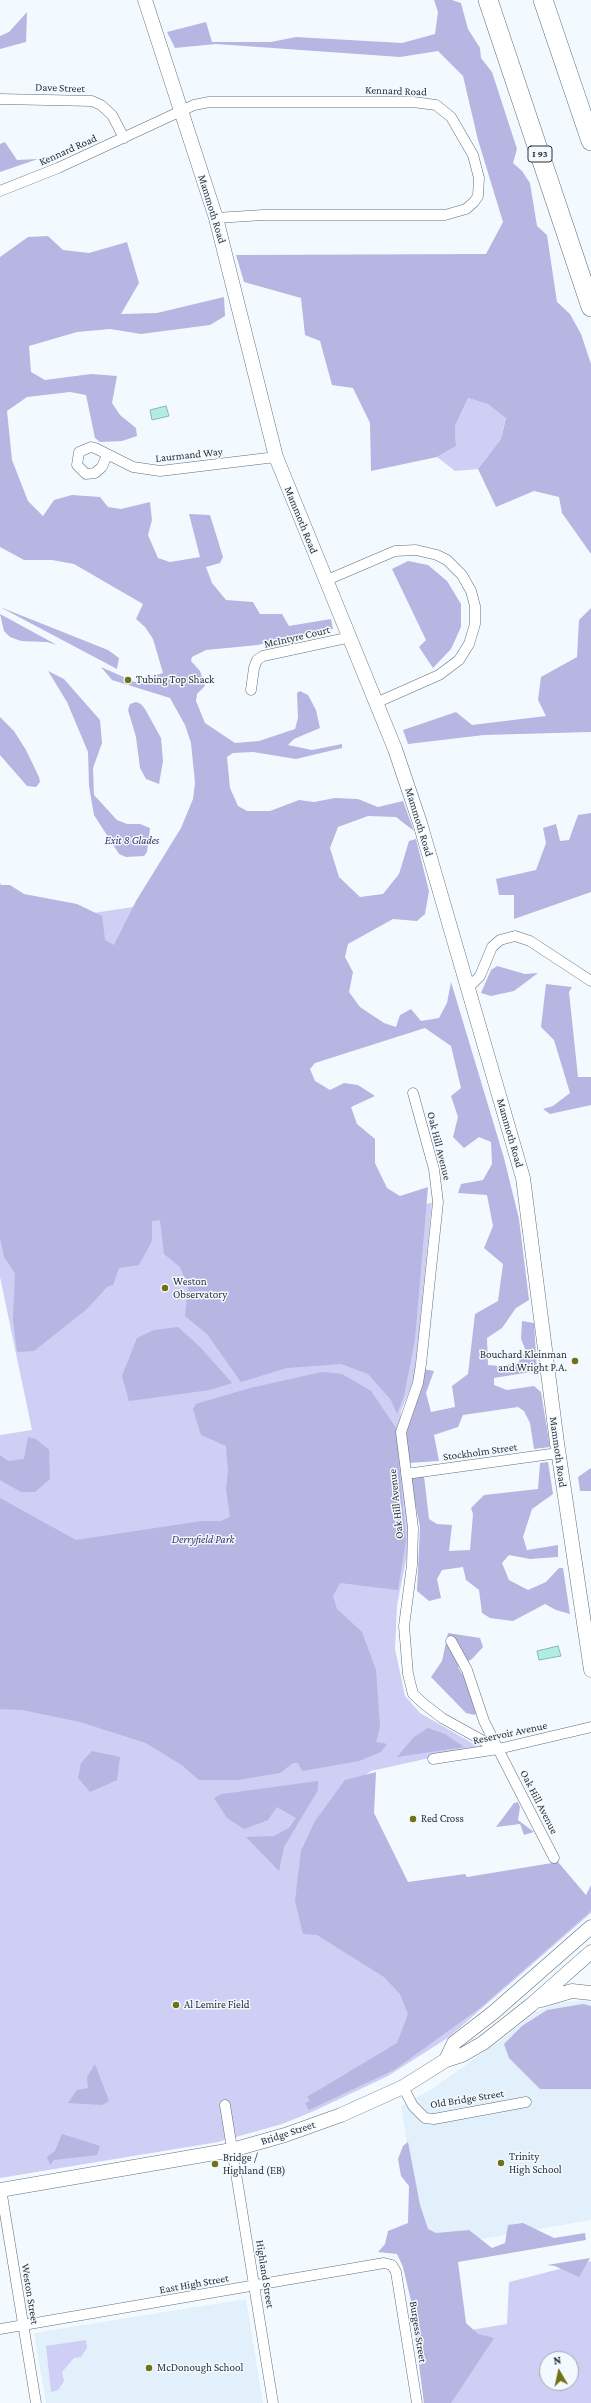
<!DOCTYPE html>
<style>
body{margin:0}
#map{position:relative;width:591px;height:2403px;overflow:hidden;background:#f3faff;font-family:"Crimson Pro",serif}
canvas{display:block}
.north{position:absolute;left:539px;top:2351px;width:40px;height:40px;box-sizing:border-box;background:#f3faff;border:1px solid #a3aaaf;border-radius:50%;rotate:351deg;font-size:11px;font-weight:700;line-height:16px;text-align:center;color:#2b3136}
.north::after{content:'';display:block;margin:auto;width:14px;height:18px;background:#717216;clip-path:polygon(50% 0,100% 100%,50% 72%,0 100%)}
</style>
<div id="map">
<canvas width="591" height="2403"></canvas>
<div class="north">N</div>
</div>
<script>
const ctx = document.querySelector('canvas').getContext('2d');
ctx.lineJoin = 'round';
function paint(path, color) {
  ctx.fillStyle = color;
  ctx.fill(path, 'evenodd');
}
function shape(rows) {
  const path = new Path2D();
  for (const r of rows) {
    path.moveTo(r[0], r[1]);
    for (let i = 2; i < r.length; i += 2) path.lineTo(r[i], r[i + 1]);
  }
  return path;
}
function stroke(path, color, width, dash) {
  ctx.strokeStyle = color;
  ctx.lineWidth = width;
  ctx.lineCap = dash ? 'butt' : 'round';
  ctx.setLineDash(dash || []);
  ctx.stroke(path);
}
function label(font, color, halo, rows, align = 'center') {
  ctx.font = font + ' "Crimson Pro",serif';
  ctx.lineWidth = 3;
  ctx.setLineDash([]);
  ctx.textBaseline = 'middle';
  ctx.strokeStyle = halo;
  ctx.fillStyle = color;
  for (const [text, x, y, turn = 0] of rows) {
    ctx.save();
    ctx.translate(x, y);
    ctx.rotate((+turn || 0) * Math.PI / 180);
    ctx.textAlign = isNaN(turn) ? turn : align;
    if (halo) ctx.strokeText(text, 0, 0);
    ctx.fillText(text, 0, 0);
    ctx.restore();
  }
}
const built = shape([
 [586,2000,591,2002,591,2220,424,2249,401,2106,432,2089,510,2033,536,2012,557,2003],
 [246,2299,263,2403,46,2403,34,2333]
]);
const green = shape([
 [468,398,489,404,506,417,501,439,478,469,455,471,437,457,456,446,455,426],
 [0,883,18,902,80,915,226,893,279,1225,432,1203,414,1379,401,1411,398,1444,408,1522,407,1555,397,1605,395,1649,405,1696,420,1713,479,1747,371,1771,347,1788,411,1919,591,1903,591,1913,449,2037,388,2076,314,2111,282,2124,218,2142,0,2178,0,1435,32,1430,0,1277],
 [591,2261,591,2403,424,2403,416,2339,507,2324,509,2282],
 [547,2359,571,2359,571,2383,547,2383],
 [86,2340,87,2348,81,2357,74,2358,62,2372,64,2381,58,2390,51,2392,46,2346]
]);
const forest = shape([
 [434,0,452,0,461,3,468,29,480,48,481,58,492,72,517,149,513,163,522,171,530,183,537,226,547,235,557,302,570,314,581,334,591,364,591,554,562,513,559,497,534,491,496,507,478,469,501,439,506,418,488,404,468,398,455,426,456,446,437,457,371,471,370,423,353,388,332,385,320,341,305,335,301,298,244,282,236,255,486,254,503,222,478,140,463,76,438,51,400,57,216,44,175,48,167,32,206,22,212,42,271,42,296,37,402,43,435,34,438,12],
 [27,12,26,42,0,49,0,36,9,32],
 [5,142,17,160,38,159,0,172,0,144],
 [48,236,63,250,89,253,127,242,139,283,121,314,157,313,224,297,225,316,210,325,141,334,110,329,77,332,29,346,31,372,45,380,91,374,117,376,112,403,120,415,136,428,137,436,122,441,100,442,95,438,86,395,70,392,27,397,7,411,12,460,28,501,43,516,54,500,72,495,100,497,108,507,121,509,150,502,152,520,148,535,158,558,170,562,200,557,189,514,210,515,223,557,220,563,206,567,212,583,226,600,253,602,260,614,282,614,289,626,331,619,333,629,291,636,258,645,206,650,192,657,191,661,200,671,205,686,197,694,196,701,205,723,235,743,259,741,295,729,298,718,297,693,300,691,308,695,316,710,320,728,294,739,288,745,312,750,342,744,342,748,296,759,253,752,233,753,227,757,230,788,238,806,247,811,270,811,299,800,314,802,335,798,358,799,378,807,403,801,414,831,396,817,368,816,338,827,330,848,339,877,360,897,383,894,399,874,409,841,416,839,429,891,425,914,417,921,393,919,348,944,345,957,353,972,349,992,360,1007,384,1023,396,1027,400,1015,411,1009,421,1021,439,1018,447,1003,451,982,504,1158,519,1219,529,1300,516,1308,502,1328,487,1338,488,1365,500,1366,518,1363,526,1351,521,1339,522,1321,534,1323,537,1371,494,1378,494,1385,507,1390,534,1386,541,1392,550,1447,534,1449,530,1423,524,1411,518,1407,463,1415,458,1427,434,1435,439,1461,408,1463,403,1433,423,1369,434,1371,426,1393,431,1412,455,1407,452,1386,468,1374,475,1314,498,1301,503,1264,484,1248,493,1226,487,1195,458,1193,461,1184,483,1180,492,1164,491,1142,479,1137,464,1148,453,1137,458,1117,451,1096,461,1088,451,1046,425,1028,315,1063,310,1069,315,1081,330,1090,344,1083,358,1085,375,1096,351,1107,357,1124,375,1139,375,1163,387,1188,400,1196,428,1187,415,1339,404,1396,397,1414,391,1400,368,1374,341,1364,287,1368,241,1382,207,1334,185,1316,188,1286,180,1267,164,1254,160,1220,152,1221,152,1241,139,1265,119,1268,113,1285,107,1287,87,1309,34,1351,17,1352,13,1320,15,1273,4,1257,0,1238,0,885,10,885,24,894,77,904,102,916,105,940,114,945,136,901,181,828,193,799,195,783,191,743,185,725,170,698,112,680,101,667,135,682,163,673,153,639,145,627,136,619,143,604,74,564,52,560,24,560,0,547,0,257,28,237],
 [408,561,428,565,447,581,461,604,461,627,451,649,433,668,419,647,426,640,392,569],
 [0,607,108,650,119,658,117,669],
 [591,608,591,732,484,735,408,744,403,730,456,712,472,725,546,716,538,700,541,677,577,657,579,620],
 [0,614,57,645,47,642,21,641,10,637,4,631],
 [48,671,64,679,100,720,102,743,93,768,94,795,117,820,127,824,140,824,150,828,147,852,144,856,126,857,119,854,94,815,89,786,88,752,67,702],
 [136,702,141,704,145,709,161,738,163,761,159,784,146,779,140,768,136,737,128,710,130,704],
 [0,717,14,731,26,750,39,777,40,782,36,787,27,786,0,755],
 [591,813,591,892,514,919,514,895,499,895,496,879,536,870,546,843,543,828,556,824,560,841,569,840,578,815],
 [497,966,525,974,538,973,514,991,491,996,481,993,491,970],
 [546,984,572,987,569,992,578,1077,591,1077,591,1105,550,1114,543,1109,553,1106,570,1093,554,1040,541,1027],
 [178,1327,201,1348,232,1383,210,1390,129,1401,122,1376,137,1338,154,1330],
 [322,1372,342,1374,371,1391,396,1428,406,1541,398,1590,340,1583,333,1596,337,1609,362,1632,376,1670,380,1727,376,1742,387,1744,381,1752,359,1761,302,1771,298,1763,293,1763,280,1773,238,1780,199,1780,183,1766,146,1743,80,1722,22,1710,0,1709,0,1498,76,1540,202,1521,221,1521,230,1517,226,1489,228,1471,226,1446,201,1435,193,1409,196,1404,250,1388],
 [28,1437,36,1439,49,1450,50,1479,35,1492,21,1492,0,1480,0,1455,8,1461,24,1459],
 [548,1462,553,1494,532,1509,523,1537,527,1550,558,1545,558,1557,530,1559,509,1555,502,1563,509,1580,528,1590,546,1582,559,1568,563,1568,570,1614,556,1610,545,1604,513,1621,490,1618,482,1613,479,1590,466,1580,463,1567,442,1570,437,1579,441,1598,429,1601,417,1591,420,1527,410,1477,424,1476,429,1519,437,1524,452,1525,449,1551,470,1550,473,1514,471,1508,484,1495,538,1489,540,1463],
 [591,1468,591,1491,580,1491,578,1477],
 [448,1633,480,1638,483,1647,472,1659,458,1667,467,1682,477,1709,475,1715,466,1713,431,1677,442,1661],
 [428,1728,445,1734,464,1747,397,1757,414,1737],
 [92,1751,120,1757,117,1780,90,1792,78,1778,81,1763],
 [376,1772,374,1813,408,1882,465,1874,467,1877,558,1862,586,1895,591,1885,591,1911,480,2008,394,2070,309,2110,305,2103,310,2101,307,2097,397,2043,408,2014,400,1994,384,1977,317,1935,303,1934,295,1901,301,1851,315,1821,345,1780],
 [318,1781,318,1790,284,1847,279,1871,246,1837,274,1836,289,1828,296,1818,277,1807,268,1820,244,1829,227,1818,214,1798,222,1794],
 [518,1802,520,1807,518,1820,534,1832,524,1835,520,1824,496,1827,514,1803],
 [583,2004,591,2006,591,2089,540,2089,509,2058,504,2044,522,2026,547,2010],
 [95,2064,109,2101,102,2105,68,2103,77,2090,88,2088,87,2077],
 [62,2134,100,2146,97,2155,54,2160,50,2165,47,2157,55,2151],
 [408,2142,420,2205,428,2229,436,2233,469,2230,492,2248,505,2243,508,2225,523,2223,554,2238,585,2233,586,2240,458,2262,466,2323,478,2334,494,2338,451,2403,424,2403,411,2301,403,2267,397,2254,378,2252,385,2244,388,2231,408,2223,409,2186,401,2176,398,2159,403,2146],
 [590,2258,579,2277,555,2266,547,2265]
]);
const water = shape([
 [166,406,169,416,152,420,150,410,166,406],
 [558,1646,561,1656,539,1660,537,1651,558,1646]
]);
const street = shape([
 [0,99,92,101,101,105,112,115,124,138],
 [0,191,58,168,194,105,209,102,413,102,436,105,451,117,473,155,479,178,478,196,474,202,466,209,445,215,263,215,216,218],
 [107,455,102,467,95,473,86,474,77,465,79,452,91,447,95,448,133,467,160,471,276,457],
 [327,580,395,551,416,550,437,555,447,560,462,575,471,591,475,606,475,624,469,644,459,660,439,675,378,702],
 [251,690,254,668,257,660,263,656,351,637],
 [468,988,480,976,492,947,500,940,515,936,530,941,591,981],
 [413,1093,434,1169,438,1202,421,1364,418,1383,401,1432,413,1528,412,1565,404,1626,408,1674,413,1694,424,1704,442,1718,498,1749,554,1858],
 [406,1474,558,1453],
 [451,1641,467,1670,484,1721,498,1749],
 [433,1759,498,1749,591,1727],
 [403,2087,413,2106,425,2118,434,2119,526,2102],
 [225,2105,273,2403],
 [1,2189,36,2403],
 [0,2329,384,2263,392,2265,396,2272,417,2403]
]);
const secondary = shape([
 [145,0,216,218,276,457,395,749,420,823,523,1178,557,1443,591,1670],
 [541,2000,572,1991,591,1993],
 [446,2060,454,2043,494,2012,591,1927],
 [0,2190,232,2150,285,2135,341,2115,403,2087,446,2060,462,2055,483,2043,531,2005,591,1952]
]);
const highway = shape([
 [488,0,591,307],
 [543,0,591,141]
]);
const markers = [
 [128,680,4,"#717216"],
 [165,1288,4,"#717216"],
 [575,1361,4,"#717216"],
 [413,1819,4,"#717216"],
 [176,2005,4,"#717216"],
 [501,2163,4,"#717216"],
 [215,2164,4,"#717216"],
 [149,2368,4,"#717216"]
];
const shields = [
 [540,154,24]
];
const shieldNames = [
 ["I 93",540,154]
];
const streetNames = [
 ["Dave Street",60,88,2],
 ["Kennard Road",396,91,2],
 ["Kennard Road",68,150,-24],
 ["Mammoth Road",212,209,73],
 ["Laurmand Way",189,455,-6],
 ["Mammoth Road",301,520,68],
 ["McIntyre Court",297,637,-13],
 ["Mammoth Road",419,822,73],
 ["Mammoth Road",510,1133,74],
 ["Oak Hill Avenue",439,1146,76],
 ["Stockholm Street",480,1452,-8],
 ["Mammoth Road",558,1452,82],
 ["Oak Hill Avenue",396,1504,-96],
 ["Reservoir Avenue",510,1733,-12],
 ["Oak Hill Avenue",539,1802,63],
 ["Old Bridge Street",467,2099,-9],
 ["Bridge Street",288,2133,-18],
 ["Highland Street",265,2274,81],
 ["East High Street",194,2284,-10],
 ["Weston Street",30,2294,81],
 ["Burgess Street",418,2332,81]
];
const poiNames = [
 ["Tubing Top Shack",136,680],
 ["Weston",173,1282],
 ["Observatory",173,1295],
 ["Bouchard Kleinman",567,1355,"right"],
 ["and Wright P.A.",567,1368,"right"],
 ["Red Cross",421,1819],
 ["Al Lemire Field",184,2005],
 ["Trinity",509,2157],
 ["High School",509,2170],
 ["Bridge /",223,2158],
 ["Highland (EB)",223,2171],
 ["McDonough School",157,2368]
];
const parkNames = [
 ["Exit 8 Glades",132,841],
 ["Derryfield Park",203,1540]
];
paint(built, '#e1f0fa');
paint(green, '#cfcef5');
paint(forest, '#b7b5e1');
paint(water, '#b1ede5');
stroke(water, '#89b5b0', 1);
stroke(street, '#606f79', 11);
stroke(secondary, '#606f79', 15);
stroke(highway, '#606f79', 20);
stroke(street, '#fff', 10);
stroke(secondary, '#fff', 14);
stroke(highway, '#fff', 19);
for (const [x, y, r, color] of markers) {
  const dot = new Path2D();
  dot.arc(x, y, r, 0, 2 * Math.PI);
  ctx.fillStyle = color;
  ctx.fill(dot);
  stroke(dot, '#f3faff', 1.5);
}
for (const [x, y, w] of shields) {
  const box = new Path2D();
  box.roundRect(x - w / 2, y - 8, w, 16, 3);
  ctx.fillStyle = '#f3faff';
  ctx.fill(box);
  stroke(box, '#2b3136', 1);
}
label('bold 10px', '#2b3136', null, shieldNames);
label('11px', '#2b3136', '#f3faff', streetNames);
label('11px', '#2b3136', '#f3faff', poiNames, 'left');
label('italic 11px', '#352e63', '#f3faff', parkNames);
</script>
